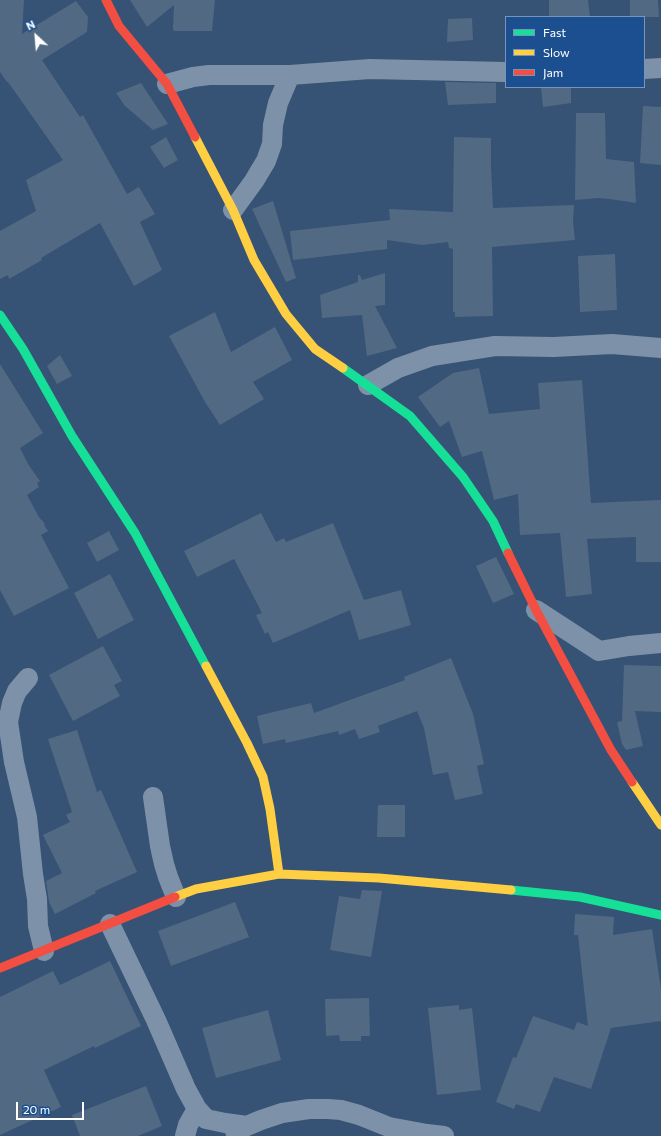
<!DOCTYPE html>
<style>
body{margin:0}
#map{position:relative;width:661px;height:1136px;overflow:hidden;background:#365274;font-family:Commissioner,sans-serif}
canvas{display:block}
.legend{position:absolute;left:505px;top:16px;width:140px;height:72px;box-sizing:border-box;background:#1b4f8f;border:1px solid #7695bc;margin:0;padding:5px 7px;list-style:none;font-size:12px;color:#fff}
.legend li{display:flex;align-items:center;gap:8px;height:20px}
.legend b{width:20px;border:1px solid #7695bc}
.north{position:absolute;left:16px;top:16px;width:40px;height:40px;-webkit-text-stroke:3px #1b4f8f;paint-order:stroke;rotate:334deg;font-size:11px;font-weight:700;line-height:16px;text-align:center;color:#fff}
.north::after{content:'';display:block;margin:auto;width:14px;height:18px;background:#fff;clip-path:polygon(50% 0,100% 100%,50% 72%,0 100%)}
.scale{position:absolute;left:16px;top:1102px;width:68px;height:18px;box-sizing:border-box;border:2px solid #fff;border-top:0;padding-left:5px;font-size:12px;line-height:14px;white-space:nowrap;color:#fff;-webkit-text-stroke:3px #1b4f8f;paint-order:stroke}
</style>
<div id="map">
<canvas width="661" height="1136"></canvas>
<ul class="legend">
<li><b style="height:5px;background:#16e098"></b>Fast</li>
<li><b style="height:5px;background:#ffcf43"></b>Slow</li>
<li><b style="height:5px;background:#f24e42"></b>Jam</li>
</ul>
<div class="north">N</div>
<div class="scale">20 m</div>
</div>
<script>
const ctx = document.querySelector('canvas').getContext('2d');
ctx.lineJoin = 'round';
function paint(path, color) {
  ctx.fillStyle = color;
  ctx.fill(path, 'evenodd');
}
function shape(rows) {
  const path = new Path2D();
  for (const r of rows) {
    path.moveTo(r[0], r[1]);
    for (let i = 2; i < r.length; i += 2) path.lineTo(r[i], r[i + 1]);
  }
  return path;
}
function stroke(path, color, width, dash) {
  ctx.strokeStyle = color;
  ctx.lineWidth = width;
  ctx.lineCap = dash ? 'butt' : 'round';
  ctx.setLineDash(dash || []);
  ctx.stroke(path);
}
const building = shape([
 [0,0,24,0,22,34,76,1,88,17,87,32,42,60,80,117,83,115,127,194,139,187,155,214,140,222,162,270,134,286,100,223,41,258,42,260,9,279,8,275,0,279,0,231,36,211,26,180,63,160,8,82,7,82,0,72],
 [130,0,215,0,212,31,174,31,173,29,174,5,147,27],
 [549,0,588,0,590,17,549,17],
 [630,0,658,0,659,17,630,17],
 [472,18,473,40,447,42,448,19],
 [445,82,496,83,496,103,448,105],
 [141,83,168,124,153,130,125,106,116,93],
 [541,87,571,87,571,103,543,107],
 [643,106,661,107,661,165,640,163],
 [576,113,605,113,606,159,634,162,636,203,610,199,598,198,575,200],
 [166,137,178,160,164,168,150,147],
 [454,137,491,138,491,167,493,208,574,205,573,222,575,240,492,247,493,316,455,317,455,312,453,312,453,249,449,248,448,242,422,245,387,240,387,249,293,260,290,231,390,220,389,209,453,212],
 [273,201,296,278,286,282,252,209],
 [615,254,617,310,580,312,578,256],
 [385,273,385,305,375,306,397,348,367,356,362,315,322,318,320,295,358,282,358,275,360,275,362,280],
 [215,312,231,352,275,327,292,360,253,382,264,399,220,425,205,402,169,336],
 [60,355,72,376,57,384,47,366],
 [0,364,43,433,20,448,28,464,40,481,37,483,39,487,27,495,39,517,45,524,44,525,48,531,41,535,69,588,14,616,0,590],
 [479,368,489,414,540,409,538,383,582,380,591,503,661,500,661,562,636,562,636,537,587,539,592,594,566,597,560,533,520,535,518,494,494,500,482,451,462,457,449,421,440,427,418,397,453,373],
 [261,513,276,542,284,538,286,542,333,523,364,600,401,590,411,625,359,640,350,610,273,643,268,632,265,634,256,615,262,613,234,559,197,577,184,551],
 [109,531,119,550,97,562,87,543],
 [496,557,514,594,493,603,476,566],
 [110,574,134,620,98,639,74,593],
 [103,646,122,681,114,685,120,696,73,721,49,675],
 [451,658,473,714,484,764,477,766,483,794,455,800,448,772,433,775,424,728,417,711,378,726,380,732,359,739,355,729,339,735,338,731,286,743,285,739,263,744,257,716,311,703,314,713,405,680,404,677],
 [624,665,661,666,661,712,635,711,643,746,626,750,622,744,617,722,622,721],
 [77,730,97,792,101,790,137,872,95,891,96,893,55,914,49,902,46,881,62,873,43,835,70,822,66,815,72,812,48,739],
 [378,805,405,805,405,837,377,837],
 [362,890,382,891,371,957,330,950,339,896,360,899],
 [235,902,249,937,171,966,158,931],
 [575,914,614,917,613,935,652,929,661,989,661,1021,611,1028,591,1089,554,1077,540,1112,516,1104,514,1109,496,1102,513,1057,516,1058,533,1016,574,1030,577,1022,588,1026,578,935,574,935],
 [110,961,141,1026,95,1048,94,1046,44,1070,61,1107,0,1135,0,997,53,971,60,985],
 [369,998,370,1036,361,1036,361,1041,340,1041,339,1035,326,1036,325,999],
 [459,1005,459,1010,472,1008,481,1090,437,1095,428,1008],
 [268,1010,281,1060,216,1078,202,1028],
 [146,1086,162,1126,138,1136,80,1136,72,1115]
]);
const street = shape([
 [644,69,661,68],
 [167,84,193,77,209,75,290,75,370,69,506,72],
 [233,210,254,181,266,161,272,144,273,125,278,103,290,75],
 [368,385,398,368,432,356,495,346,554,347,612,344,661,348],
 [536,610,599,651,629,646,661,643],
 [28,678,17,691,12,703,8,722,14,762,27,817,33,874,37,899,38,926,44,951],
 [153,797,160,846,164,864,168,877,176,897],
 [110,924,156,1020,186,1089,197,1109,206,1119,225,1123,247,1126],
 [235,1131,261,1120,282,1113,309,1109,328,1109,341,1110,359,1115,389,1127,427,1134,444,1136],
 [185,1136,188,1125,197,1109]
]);
const fast = shape([
 [0,315,23,349,72,436,135,533,206,666],
 [343,368,410,416,463,477,493,521,508,553],
 [511,890,580,897,661,915]
]);
const slow = shape([
 [195,137,233,210,254,260,286,314,315,349,343,368],
 [206,666,247,743,263,777,270,809,279,874],
 [632,782,661,825],
 [175,897,196,889,279,874,379,878,511,890]
]);
const jam = shape([
 [106,0,119,26,167,84,195,137],
 [508,553,536,610,611,750,632,782],
 [0,968,175,897]
]);
paint(building, '#526984');
stroke(street, '#7d92a8', 20);
stroke(fast, '#16e098', 9);
stroke(slow, '#ffcf43', 9);
stroke(jam, '#f24e42', 9);
</script>
